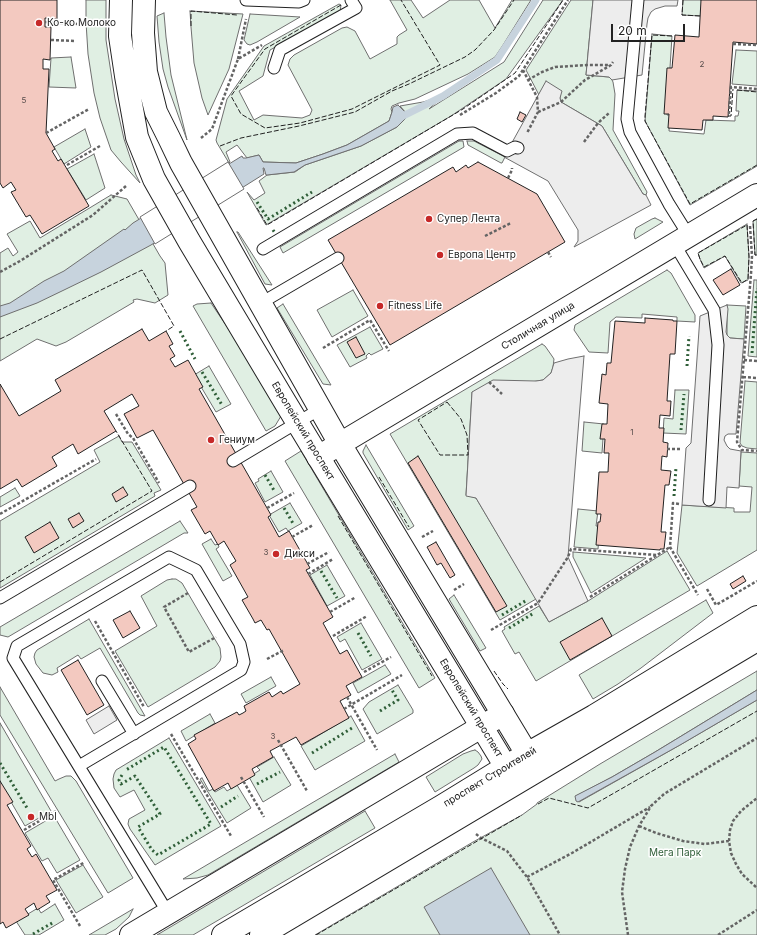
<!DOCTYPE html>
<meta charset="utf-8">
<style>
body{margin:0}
#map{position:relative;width:757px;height:935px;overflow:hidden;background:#fff;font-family:Inter,sans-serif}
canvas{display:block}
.scale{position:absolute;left:611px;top:24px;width:74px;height:18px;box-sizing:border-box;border:2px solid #222;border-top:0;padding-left:5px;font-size:12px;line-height:14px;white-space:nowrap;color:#222;-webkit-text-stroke:3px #fff;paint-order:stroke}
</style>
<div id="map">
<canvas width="757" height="935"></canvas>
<div class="scale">20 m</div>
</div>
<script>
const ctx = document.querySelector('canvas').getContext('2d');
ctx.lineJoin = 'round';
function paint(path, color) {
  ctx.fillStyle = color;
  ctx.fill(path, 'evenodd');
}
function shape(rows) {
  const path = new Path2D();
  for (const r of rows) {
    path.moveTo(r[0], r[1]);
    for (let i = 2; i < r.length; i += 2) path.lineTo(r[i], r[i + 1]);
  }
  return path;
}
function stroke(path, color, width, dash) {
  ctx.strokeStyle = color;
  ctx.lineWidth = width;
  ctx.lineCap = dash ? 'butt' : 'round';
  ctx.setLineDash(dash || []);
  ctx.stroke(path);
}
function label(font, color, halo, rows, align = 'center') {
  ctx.font = font + ' Inter,sans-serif';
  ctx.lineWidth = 3;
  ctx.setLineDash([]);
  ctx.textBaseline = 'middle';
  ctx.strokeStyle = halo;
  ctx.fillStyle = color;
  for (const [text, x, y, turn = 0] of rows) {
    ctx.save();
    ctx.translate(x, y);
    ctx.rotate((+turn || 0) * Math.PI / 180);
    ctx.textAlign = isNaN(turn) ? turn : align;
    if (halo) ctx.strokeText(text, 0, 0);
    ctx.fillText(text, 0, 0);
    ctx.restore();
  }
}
const green = shape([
 [86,0,106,0,106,40,115,99,124,139,136,175,140,183,121,162,111,150,100,118,94,93,88,54,86,22,86,0],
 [390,0,411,0,423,18,450,0,479,0,495,28,512,0,531,0,503,45,495,57,468,74,415,99,399,103,392,106,391,109,392,112,389,121,347,145,323,154,296,163,263,162,259,155,247,158,237,145,226,152,230,162,229,163,217,143,216,140,227,99,234,89,264,46,339,4,341,5,340,12,270,50,263,76,239,91,254,120,263,115,302,118,310,115,312,110,288,65,290,59,294,55,342,28,347,27,355,31,370,59,397,44,397,37,399,35,407,30,390,0],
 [543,0,563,0,506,79,451,116,266,225,247,192,254,200,265,193,259,181,267,175,295,172,305,165,361,146,397,127,406,117,407,114,400,106,423,102,443,96,429,109,504,62,543,0],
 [571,0,593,0,586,75,609,77,612,80,613,82,615,94,613,130,647,192,646,195,643,194,602,126,561,102,560,100,560,95,546,82,539,95,526,70,571,0],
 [683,0,702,0,701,16,682,15,683,0],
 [190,11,243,14,229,69,208,115,202,98,194,63,191,27,190,11],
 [164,13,166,37,171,75,187,140,168,87,163,69,159,42,157,16,164,13],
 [250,14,300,17,257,42,250,45,247,44,244,40,250,14],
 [652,34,672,36,667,115,670,115,669,131,704,134,706,120,735,121,735,116,738,116,739,111,736,111,737,90,757,91,757,166,690,205,645,121,652,34],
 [736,50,757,51,757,86,732,84,736,50],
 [71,57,76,88,49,87,51,58,71,57],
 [85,129,91,147,64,164,54,147,85,129],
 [459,141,463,141,464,147,283,253,280,247,459,141],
 [467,141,474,141,505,157,502,163,501,163,468,145,467,141],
 [94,154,105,188,86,200,67,169,94,154],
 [111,195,127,199,160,256,165,263,168,295,155,303,137,299,133,300,134,302,66,342,56,346,37,339,0,361,0,253,8,248,13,256,18,252,7,234,30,221,40,238,111,195],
 [655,218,663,222,635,239,634,234,636,228,652,219,655,218],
 [757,219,757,255,755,255,753,221,757,219],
 [747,224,749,256,748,280,741,283,725,256,704,268,700,259,698,253,747,224],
 [237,232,238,232,272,285,265,284,237,232],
 [667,270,671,273,695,315,695,322,677,321,677,317,642,314,642,318,616,317,610,322,608,353,589,352,574,330,575,325,667,270],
 [754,280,757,280,757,357,748,356,754,280],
 [353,290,368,316,332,337,317,310,353,290],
 [211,303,238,343,281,416,275,426,266,431,193,306,197,304,211,303],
 [283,304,331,385,323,384,277,308,283,304],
 [727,305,746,306,744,339,730,338,727,335,727,305],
 [370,327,383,349,371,355,369,353,366,356,367,358,350,367,337,345,370,327],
 [542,344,545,346,552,356,554,359,553,367,551,373,543,380,472,392,466,495,476,498,536,599,500,620,390,434,542,344],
 [209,366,231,404,216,412,194,375,209,366],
 [745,381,757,382,757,449,747,448,742,446,740,443,745,381],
 [675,390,689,390,686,434,663,433,664,418,673,419,675,390],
 [584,422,604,424,602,453,582,451,584,422],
 [119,436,122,442,132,442,161,490,154,493,155,496,0,588,0,521,100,462,94,450,119,436],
 [366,445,414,526,408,530,363,453,363,451,366,445],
 [301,451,435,678,419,688,285,461,301,451],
 [741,452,757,453,757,550,697,586,677,553,682,505,734,508,734,512,750,512,752,487,739,486,741,452],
 [271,471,283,492,265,502,255,483,259,481,258,479,271,471],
 [15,488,20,496,0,507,0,497,15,488],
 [290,503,302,523,288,531,286,528,279,532,269,515,290,503],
 [578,509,598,511,596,526,600,526,598,549,574,547,578,509],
 [180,521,188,533,184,533,8,637,0,635,0,627,180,521],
 [211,539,215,545,218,544,219,547,216,549,232,576,223,581,202,544,211,539],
 [667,551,690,590,536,681,519,652,515,654,502,631,505,629,504,627,539,606,549,622,588,601,667,551],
 [573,552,646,558,591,593,573,557,573,552],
 [327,565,345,596,327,606,310,575,327,565],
 [172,579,176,579,182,583,220,648,221,657,220,661,215,667,148,707,115,651,157,626,141,596,167,580,172,579],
 [454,595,486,648,480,651,449,599,454,595],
 [706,600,713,613,641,668,618,684,593,699,579,675,706,600],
 [89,619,145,716,140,715,138,713,100,648,81,659,78,655,57,668,58,672,52,675,43,673,36,664,34,657,35,653,37,650,89,619],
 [361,623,382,659,362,670,345,639,340,642,337,637,361,623],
 [385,665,391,674,358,693,353,683,385,665],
 [757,671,757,690,655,752,612,777,576,796,579,802,680,745,757,700,757,935,315,935,473,842,522,815,537,804,537,803,600,764,757,671],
 [271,677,276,686,246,703,241,694,271,677],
 [398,685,413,710,413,713,377,734,363,709,369,702,398,685],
 [0,687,55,781,59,779,66,776,71,776,76,781,133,878,108,893,0,715,0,687],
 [210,714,215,723,186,741,181,731,210,714],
 [351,716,365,741,315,770,301,746,351,716],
 [0,723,51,811,25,826,0,783,0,723],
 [169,738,221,826,155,865,130,829,128,824,129,819,145,810,134,790,120,797,114,788,113,779,114,774,116,770,121,767,169,738],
 [475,750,478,752,481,756,482,759,478,765,474,768,435,792,426,777,463,754,471,751,475,750],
 [395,754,399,762,208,875,197,878,183,879,395,754],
 [274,757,291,785,263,802,249,777,260,770,257,767,274,757],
 [202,778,209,791,213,789,215,792,224,787,227,791,237,785,251,808,227,823,200,779,202,778],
 [365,811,375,828,193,935,157,935,365,811],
 [54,816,80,860,57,873,48,858,42,861,25,833,54,816],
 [83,865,103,897,76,913,56,880,83,865],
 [55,904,64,920,39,935,25,935,16,921,38,908,41,913,55,904],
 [133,909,129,917,116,929,105,935,89,935,133,909]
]);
const parking = shape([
 [593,0,678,0,677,6,665,6,655,9,651,12,648,18,647,24,642,75,612,80,609,77,586,75,593,0],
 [546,81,562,91,560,98,561,102,602,126,643,194,646,195,651,205,574,247,578,241,578,230,548,181,504,157,546,81],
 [727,305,728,309,726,332,727,335,730,338,744,339,736,434,728,434,725,436,724,440,727,446,730,449,741,451,739,488,727,487,726,508,682,505,686,448,691,443,700,316,727,305],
 [584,356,568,557,588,601,549,622,476,498,466,496,472,392,493,380,536,381,543,380,551,373,554,363,568,359,584,356],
 [109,706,117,720,94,734,86,720,109,706]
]);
const water = shape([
 [398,105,407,114,407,117,397,127,361,146,305,165,294,172,267,175,266,175,264,168,263,168,264,174,151,245,101,272,64,290,37,303,0,317,0,306,10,303,44,281,64,271,124,229,125,230,133,223,242,156,243,158,246,158,259,155,263,162,296,163,323,154,347,145,389,121,392,112,393,107,398,105],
 [757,690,757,700,680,745,578,802,576,801,575,796,612,777,655,752,757,690],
 [491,868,530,935,440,935,424,907,491,868]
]);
const pier = shape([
 [228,162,244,189,155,244,140,217,228,162]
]);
const stream = shape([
 [399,118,443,96,497,60,536,0]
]);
const building = shape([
 [0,0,57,0,57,19,45,18,45,27,51,27,50,60,43,59,43,69,49,69,46,133,55,149,52,151,58,161,61,159,89,206,42,234,30,215,26,217,11,192,16,190,11,182,3,188,0,183,0,0],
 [701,0,757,0,757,44,733,42,728,117,713,116,713,120,703,120,702,130,668,128,669,114,664,114,667,68,672,68,675,35,699,37,701,0],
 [520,112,526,115,522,122,517,119,520,112],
 [478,162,537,194,565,242,390,345,328,240,453,167,456,172,466,165,468,168,478,162],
 [731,269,740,285,723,295,713,280,731,269],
 [645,318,673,320,673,321,677,321,675,354,670,354,667,401,671,401,670,416,660,415,659,428,664,428,663,442,668,443,667,457,662,456,661,470,671,471,669,485,665,485,661,532,666,532,664,549,660,549,660,550,596,545,598,522,600,522,601,514,596,514,599,472,608,472,609,453,604,453,605,439,600,439,602,424,607,424,608,404,599,403,602,374,606,375,607,363,611,363,615,321,645,323,645,318],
 [142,329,149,341,166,331,173,344,169,346,175,356,170,359,175,367,188,360,203,387,199,389,271,515,268,517,279,537,289,531,310,568,306,570,333,617,323,623,340,654,347,650,362,677,346,686,351,695,340,701,349,718,301,745,296,737,270,751,273,757,252,769,255,775,231,789,228,783,214,791,188,744,196,739,194,735,237,712,239,715,243,713,246,711,244,706,269,692,272,697,281,691,283,694,300,684,269,629,267,630,261,620,255,623,253,619,242,600,248,597,230,565,236,561,224,541,218,545,210,531,205,534,191,510,197,507,153,430,137,438,124,414,139,406,132,394,104,411,116,431,78,454,73,444,52,457,57,466,22,487,17,479,0,489,0,384,19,416,61,391,55,380,142,329],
 [356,337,365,354,356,358,347,342,356,337],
 [418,456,507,606,496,612,408,463,418,456],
 [123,487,128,495,116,502,112,494,123,487],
 [79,513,84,521,73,528,68,519,79,513],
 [50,522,59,538,34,553,25,537,50,522],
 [436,542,455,575,450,578,441,563,437,565,427,547,436,542],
 [743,576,746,581,733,589,730,584,743,576],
 [130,611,140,628,123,638,113,620,130,611],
 [602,618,612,636,570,660,560,642,602,618],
 [78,660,104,705,87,715,61,670,78,660],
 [0,781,13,802,7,805,31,846,27,849,32,857,36,854,57,890,46,896,50,902,37,910,34,903,25,909,29,915,6,928,3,922,0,924,0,781]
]);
const path = shape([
 [45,22,77,24],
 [51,40,76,41],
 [733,44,757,45],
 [238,59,246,19],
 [523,70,537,97,538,112,527,133],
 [528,80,542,72,555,67,587,65,610,65],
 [538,112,561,102,585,80,611,65,613,62],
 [728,113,729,113,731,87,757,89],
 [460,115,496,93,519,76,568,0],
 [46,133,89,109],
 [201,138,212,129,238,59,262,45],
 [584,142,598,123,609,113],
 [67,165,100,146],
 [508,178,512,170,512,168],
 [750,226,752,256,751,274,737,442,742,450,757,451],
 [485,236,511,223],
 [548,252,551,257],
 [0,272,20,261,93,215,126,186],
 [323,348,370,320,389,351],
 [744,360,757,361],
 [743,377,757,378],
 [489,382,502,394],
 [116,414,128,434,133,438,159,483],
 [667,449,682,449],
 [679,504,673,503,670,547,698,595],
 [267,508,294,493],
 [0,514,96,459],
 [292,537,313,525],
 [422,537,433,531],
 [307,564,329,552],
 [308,574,333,559],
 [707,589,716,605,757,581],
 [454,590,464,584],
 [188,593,164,607,189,652,216,637],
 [590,597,670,547],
 [330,612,356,597],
 [95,621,144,707],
 [491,630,538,603,568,557,571,549,657,555],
 [333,636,367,616],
 [267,659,284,650],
 [364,672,391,657],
 [347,697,377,750],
 [344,709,402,675],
 [171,734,231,836],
 [278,740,307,791],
 [241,777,264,817],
 [639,826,656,833,683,841,705,844,729,841,731,853,736,864,742,874,757,888],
 [24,830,56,811],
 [476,834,481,838,507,851,527,877,560,935],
 [729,841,730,830,733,821,741,811,757,798],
 [527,877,572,853,650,807],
 [80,926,53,880,85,862],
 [628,935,622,892,625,869,630,847,639,826,651,806,664,794,757,738],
 [718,935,757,910]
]);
const lane = shape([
 [246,0,299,2,304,0],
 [638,0,627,119,630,132,669,204,689,236],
 [274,68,280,50,356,8,351,0],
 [675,245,714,310,718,345,709,500],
 [263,249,457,134,473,133,507,151,515,147,518,148],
 [261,303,338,258],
 [233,461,320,409],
 [0,598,190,486],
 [102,681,134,734],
 [79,766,241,670,244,662,240,644,196,570,169,557,17,646,13,658,168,913]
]);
const street = shape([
 [318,457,757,195],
 [131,935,503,714]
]);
const secondary = shape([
 [121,0,120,36,126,76,137,137,154,179,189,241,285,402,506,767,528,776],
 [144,0,143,33,146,72,156,112,169,138,181,163,340,444,527,754,528,776],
 [223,935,442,806,527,754,594,716,757,617],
 [261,935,757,640]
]);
const hedge = shape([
 [257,202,268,219,312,192],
 [273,230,275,233],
 [180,331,195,359],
 [752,353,757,288],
 [687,366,689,336],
 [202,372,222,405],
 [681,430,684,394],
 [265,475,275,492],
 [674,496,676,467],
 [284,508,294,525],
 [321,571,337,598],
 [502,615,527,600],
 [509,628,534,613],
 [358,633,371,656],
 [380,711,398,700,392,690],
 [312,753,352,728],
 [0,763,27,808],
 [122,775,119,780,121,784,135,776,160,814,138,827,152,850,158,855,211,824,164,747,126,770],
 [257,784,280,772],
 [221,807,238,796],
 [33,934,54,922]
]);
const fence = shape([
 [683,0,682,15,701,16],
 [341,5,265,49,231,96,241,114,265,128,300,123,352,109,440,65,401,0],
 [191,26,191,11,237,15],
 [672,36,652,35,645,116,645,121,690,204,757,165],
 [737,90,757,92],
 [728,116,731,116,733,89],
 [220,146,241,138,299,126,355,112,392,91,409,84,465,57,475,50,494,30,514,0],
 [257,208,267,225,463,109,515,73,563,0],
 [757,219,753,221,755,255,757,255],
 [747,225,749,257,748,279,742,283,725,256,704,267,700,259,698,253,747,225],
 [0,339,142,270,174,326,166,331],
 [447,402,461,419,467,435,468,455,440,455,418,420,447,402],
 [379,477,409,527],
 [338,516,432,676],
 [0,582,152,491,116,431],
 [494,671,503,684,508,689],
 [538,804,549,798,588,808,757,711],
 [316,935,522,815]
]);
const markers = [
 [39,23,4,"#c62828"],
 [429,219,4,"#c62828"],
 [440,255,4,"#c62828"],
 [380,306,4,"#c62828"],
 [211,440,4,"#c62828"],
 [276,554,4,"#c62828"],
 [31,817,4,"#c62828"]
];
const numberNames = [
 ["2",702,65],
 ["5",24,101],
 ["1",632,433],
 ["3",266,553],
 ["3",273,737]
];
const poiNames = [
 ["Ко-ко Молоко",47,23],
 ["Супер Лента",437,219],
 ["Европа Центр",448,255],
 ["Fitness Life",388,306],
 ["Гениум",219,440],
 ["Дикси",284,554],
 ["Mbl",39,817]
];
const streetNames = [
 ["Столичная улица",538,326,-31],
 ["Европейский проспект",303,431,59],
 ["Европейский проспект",471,708,59],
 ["проспект Строителей",490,777,-31]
];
const parkNames = [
 ["Мега Парк",675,853]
];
paint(green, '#e0efe3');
stroke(green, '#6f6f6f', 1);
paint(parking, '#ededed');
stroke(parking, '#6f6f6f', 1);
paint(water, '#c7d3dd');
stroke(water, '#6f6f6f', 1);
paint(pier, '#fff');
stroke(pier, '#6f6f6f', 1);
stroke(stream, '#c7d3dd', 7);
paint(building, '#f3c9c0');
stroke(building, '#222', 1);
stroke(lane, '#222', 13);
stroke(street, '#222', 24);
stroke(secondary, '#222', 24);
stroke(path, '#646464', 2.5, [3, 2]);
stroke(lane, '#fff', 11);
stroke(street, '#fff', 22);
stroke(secondary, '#fff', 22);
stroke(hedge, '#2f5e38', 3, [2, 3]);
stroke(fence, '#222', 1, [5, 2]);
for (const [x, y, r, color] of markers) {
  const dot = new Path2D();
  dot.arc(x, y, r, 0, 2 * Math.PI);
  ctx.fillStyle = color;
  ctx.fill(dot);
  stroke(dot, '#fff', 1.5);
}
label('8px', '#564c4a', null, numberNames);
label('10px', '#222', '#fff', poiNames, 'left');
label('10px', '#222', '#fff', streetNames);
label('10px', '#2f5e38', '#fff', parkNames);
</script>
